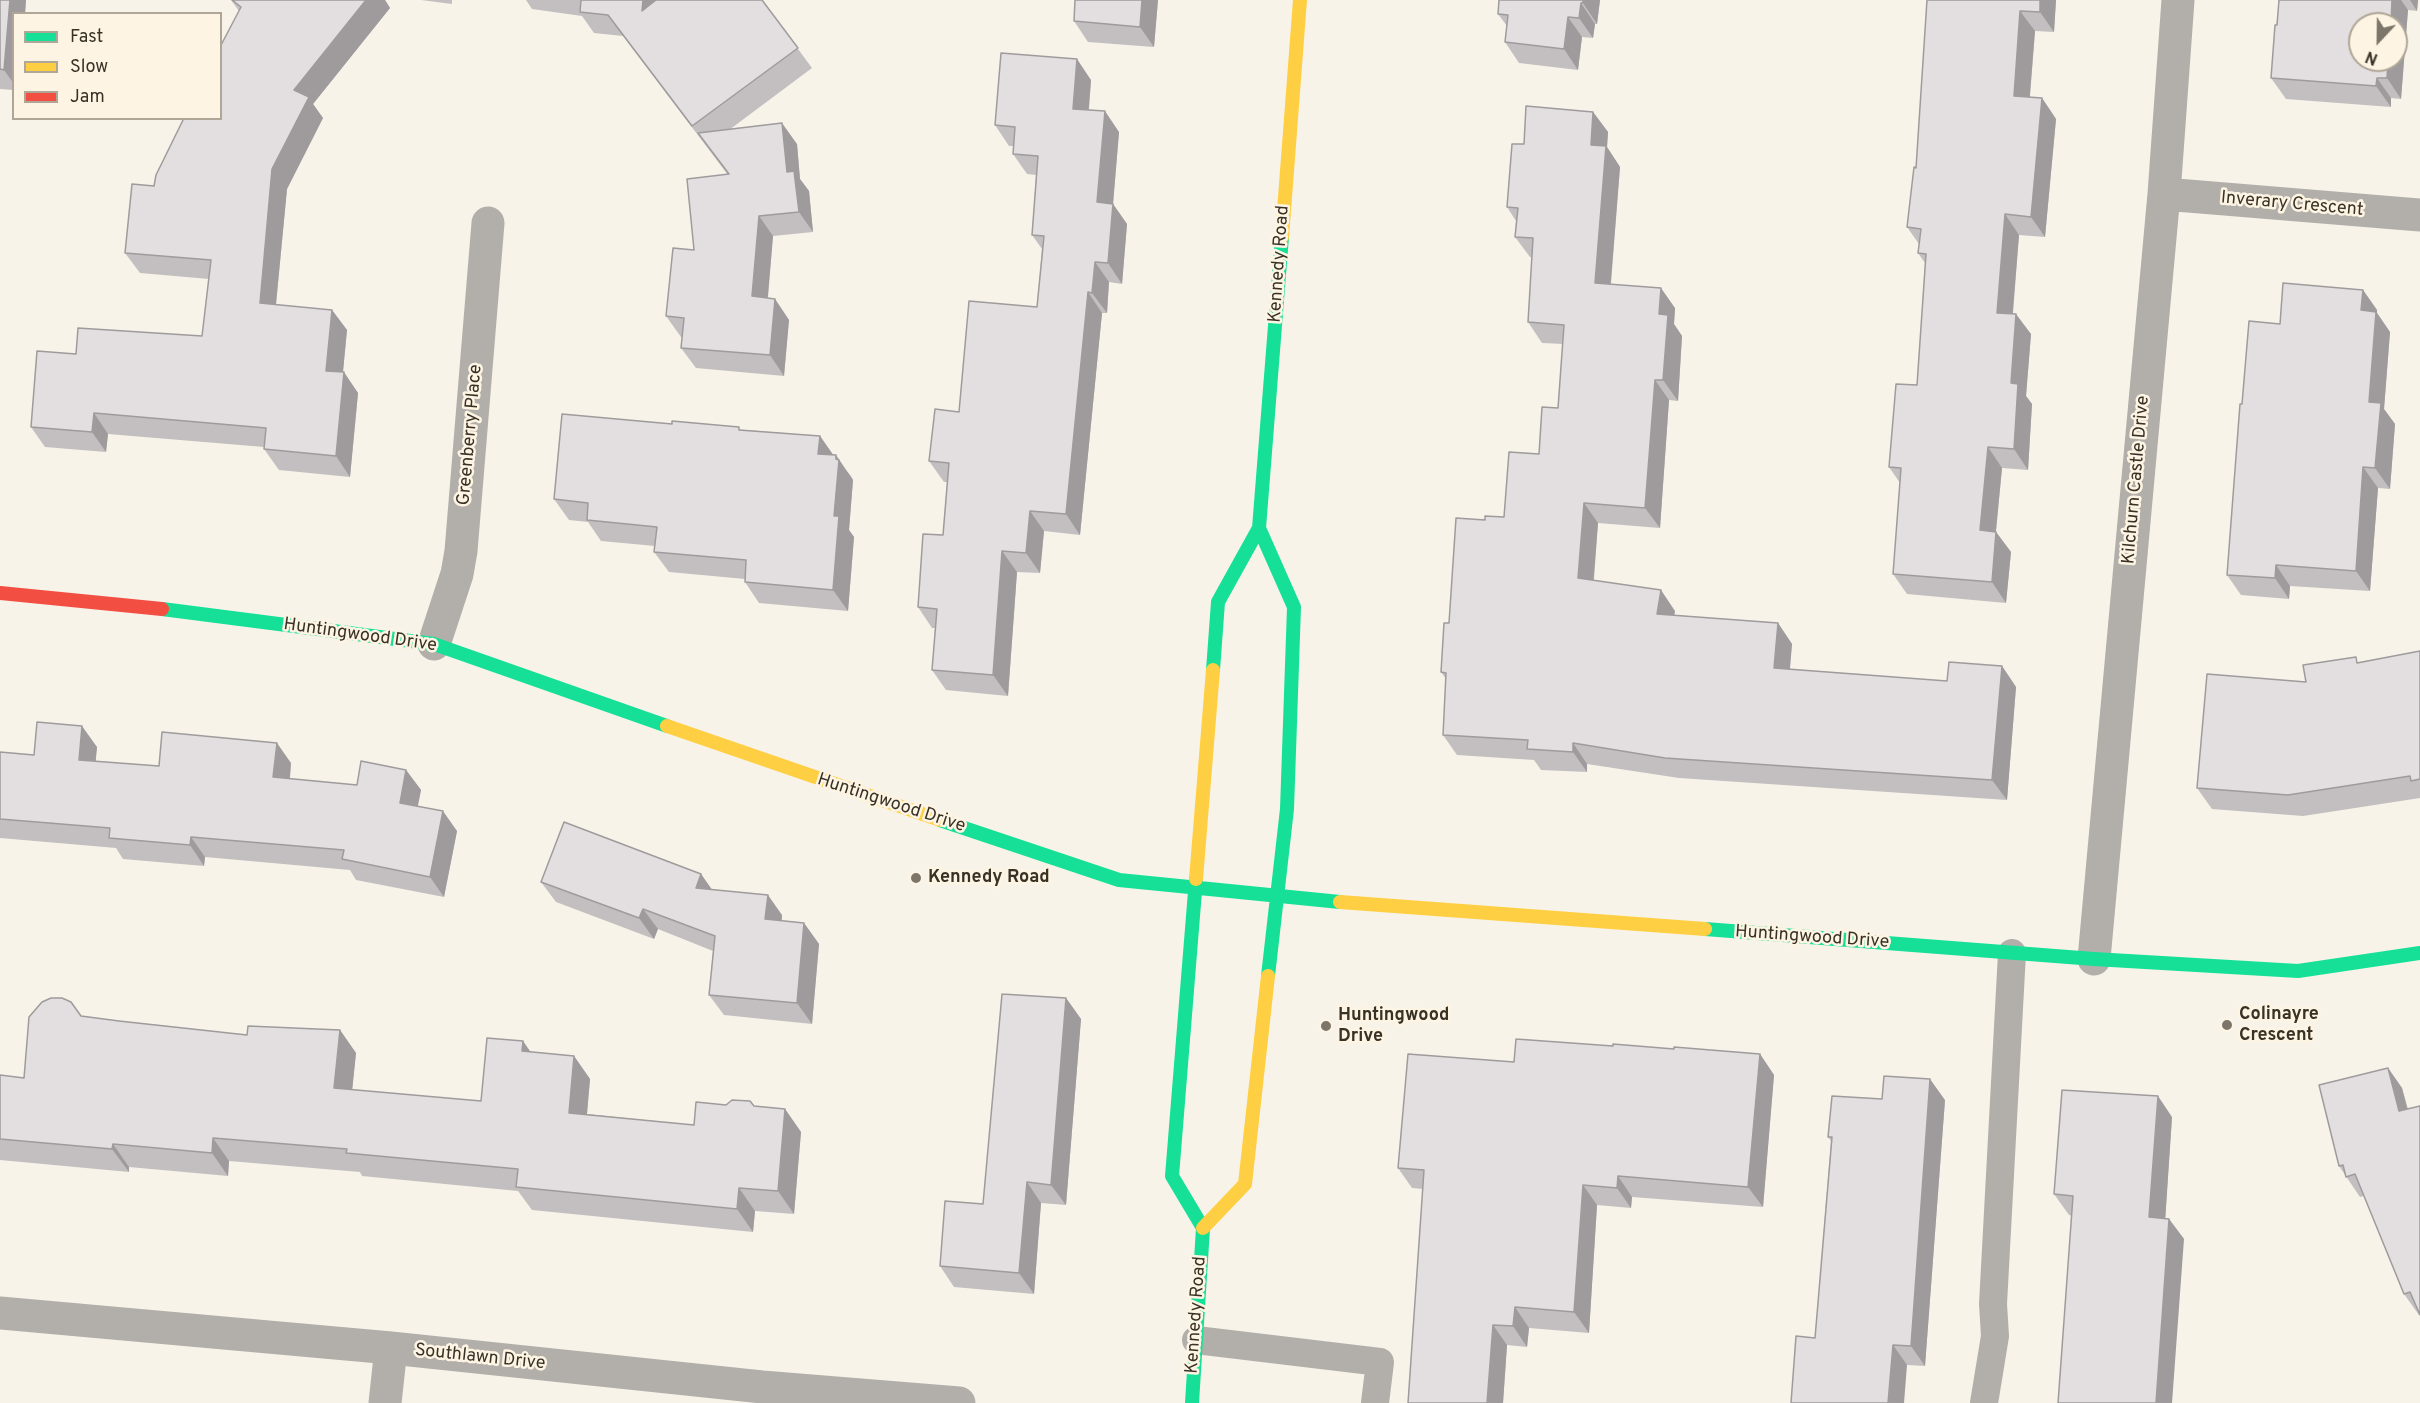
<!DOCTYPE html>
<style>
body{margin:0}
#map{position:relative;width:2420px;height:1403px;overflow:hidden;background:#f8f3e9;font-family:Overpass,sans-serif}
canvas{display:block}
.legend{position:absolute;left:12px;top:12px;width:210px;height:108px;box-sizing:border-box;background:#fef4e3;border:2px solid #afa697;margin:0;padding:8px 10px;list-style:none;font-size:18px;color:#383126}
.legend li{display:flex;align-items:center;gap:12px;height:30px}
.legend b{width:30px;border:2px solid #afa697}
.north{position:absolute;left:2348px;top:12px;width:60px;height:60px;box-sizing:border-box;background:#fef4e3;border:2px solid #afa697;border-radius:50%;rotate:202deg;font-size:16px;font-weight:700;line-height:24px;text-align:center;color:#383126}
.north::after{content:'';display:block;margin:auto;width:21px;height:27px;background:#7b756a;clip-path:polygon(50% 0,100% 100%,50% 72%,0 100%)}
</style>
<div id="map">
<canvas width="2420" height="1403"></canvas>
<ul class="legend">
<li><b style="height:8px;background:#16e098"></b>Fast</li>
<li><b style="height:8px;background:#ffcf43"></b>Slow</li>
<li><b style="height:8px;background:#f24e42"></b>Jam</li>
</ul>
<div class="north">N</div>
</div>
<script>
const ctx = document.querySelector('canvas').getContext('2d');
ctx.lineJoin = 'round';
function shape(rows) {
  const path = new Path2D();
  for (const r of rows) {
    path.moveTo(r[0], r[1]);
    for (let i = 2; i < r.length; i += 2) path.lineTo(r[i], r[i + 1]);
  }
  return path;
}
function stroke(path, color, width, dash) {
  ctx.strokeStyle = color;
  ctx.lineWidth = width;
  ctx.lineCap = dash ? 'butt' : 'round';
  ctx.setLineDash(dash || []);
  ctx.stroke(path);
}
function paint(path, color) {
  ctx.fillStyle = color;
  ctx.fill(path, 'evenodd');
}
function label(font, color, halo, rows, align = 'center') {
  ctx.font = font + ' Overpass,sans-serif';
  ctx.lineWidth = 5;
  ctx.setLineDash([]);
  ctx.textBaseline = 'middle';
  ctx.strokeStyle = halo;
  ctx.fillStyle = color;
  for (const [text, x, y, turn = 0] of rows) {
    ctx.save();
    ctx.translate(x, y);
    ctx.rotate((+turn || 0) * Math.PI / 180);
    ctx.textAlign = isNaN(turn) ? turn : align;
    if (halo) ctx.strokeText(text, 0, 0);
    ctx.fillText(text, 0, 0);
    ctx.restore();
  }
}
const lane = shape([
 [1196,1340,1380,1362,1375,1403],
 [1984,1403,1995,1336,1993,1304,2012,953]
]);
const street = shape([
 [2164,194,2420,215],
 [434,644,457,574,461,551,488,223],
 [2094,959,2164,194,2178,0],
 [0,1313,391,1348,762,1387,959,1403],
 [385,1403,391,1348]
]);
const fast = shape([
 [1259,528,1294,607,1287,809,1268,976],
 [162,609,434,644,667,726],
 [1213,670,1218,602,1259,528,1282,237],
 [940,820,1119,880,1340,902],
 [1705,929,2094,959,2298,971,2420,953],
 [1192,1403,1203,1228,1172,1176,1196,879]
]);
const slow = shape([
 [1282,237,1300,0],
 [667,726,940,820],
 [1196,879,1213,670],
 [1340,902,1705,929],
 [1203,1228,1245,1184,1268,976]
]);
const jam = shape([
 [0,593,162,609]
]);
const wall = shape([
 [0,0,26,0,25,14,14,14,14,90,0,89],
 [231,0,385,0,390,8,313,104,323,118,287,189,276,305,332,310,347,330,343,372,358,393,350,477,279,470,264,449,264,447,108,434,106,452,45,447,31,427,76,354,202,336,209,279,140,273,125,253,154,186,239,11],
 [421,0,452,0,452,4],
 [526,0,762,0,812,68,729,130,797,144,800,179,809,191,813,232,773,236,768,298,775,299,789,320,784,376,696,368,681,348,682,337,681,337,666,316,728,175,623,36,594,33,582,16,532,9],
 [1075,0,1158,0,1154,47,1088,42,1074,21],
 [1499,0,1600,0,1597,24,1595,24,1593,38,1582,37,1578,70,1519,63,1505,42,1507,26,1498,14],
 [1927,0,2056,0,2054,32,2035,31,2030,97,2042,98,2056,119,2045,237,2019,235,2013,314,2031,334,2026,396,2032,404,2028,470,2002,468,1996,532,2011,552,2006,603,1907,594,1893,574,1900,483,1889,467,1917,385,1925,263,1918,253,1919,244,1907,227,1916,168],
 [2279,0,2418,0,2417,11,2408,10,2401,99,2391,98,2391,107,2286,99,2271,78],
 [1091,80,1089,110,1119,132,1113,204,1127,224,1122,284,1109,282,1107,313,1102,313,1080,535,1044,531,1040,573,1017,572,1008,696,946,690,932,670,935,628,932,628,918,607,943,535,947,482,944,482,929,461,959,412,1037,307,1042,249,1032,235,1036,175,1027,174,1013,154,1013,146,1009,146,995,125],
 [1593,112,1608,132,1607,147,1620,167,1611,284,1675,308,1674,324,1682,336,1678,401,1669,400,1660,528,1598,523,1594,580,1675,611,1674,615,1778,623,1792,644,1790,669,1947,681,2002,666,2016,687,2007,800,1679,778,1587,764,1587,772,1541,770,1534,760,1457,755,1443,735,1446,679,1441,672,1449,623,1485,520,1504,517,1539,454,1558,408,1563,344,1542,343,1528,322,1532,257,1530,257,1515,237,1516,221,1507,207,1524,144],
 [2363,290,2377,310,2377,313,2390,332,2384,409,2395,424,2390,489,2378,488,2370,591,2290,586,2289,599,2241,595,2227,575,2242,404,2280,324],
 [672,424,820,436,833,455,851,476,853,480,849,530,854,537,848,611,759,603,745,582,745,579,669,572,654,552,655,546,601,541,588,522,569,520,554,499],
 [2420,651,2420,798,2303,816,2212,809,2197,788,2306,682,2360,662],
 [97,747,95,761,159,766,291,763,290,779,357,785,406,770,421,790,418,806,457,831,444,897,356,880,350,870,205,857,204,866,123,859,116,848,0,838,0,752,34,755],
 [701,874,712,890,782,915,782,921,804,923,819,944,812,1024,724,1015,709,995,713,951,658,929,654,939,556,902,541,882],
 [1066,998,1081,1019,1066,1205,1041,1203,1034,1294,954,1287,940,1266,983,1204],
 [81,1016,119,1021,247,1035,340,1030,356,1053,352,1090,481,1101,523,1041,530,1052,574,1056,590,1079,587,1114,694,1125,726,1105,754,1106,785,1109,801,1132,794,1214,755,1211,753,1232,532,1210,518,1191,362,1176,360,1172,229,1161,228,1176,129,1167,129,1172,0,1160,0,1075,24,1078],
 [1613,1046,1674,1049,1760,1054,1774,1075,1763,1207,1632,1197,1631,1208,1597,1205,1589,1333,1529,1328,1527,1347,1507,1345,1503,1403,1423,1189,1412,1188,1398,1168,1514,1062],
 [2388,1068,2402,1088,2408,1109,2420,1315,2419,1315,2404,1294,2364,1196,2360,1197,2339,1166],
 [1882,1099,1945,1100,1925,1366,1907,1365,1815,1338,1831,1141,1828,1137],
 [2172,1117,2165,1219,2169,1219,2184,1239,2069,1215,2054,1194]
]);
const shadedWall = shape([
 [10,0,26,0,25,14,14,14,14,84,4,70],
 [366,0,385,0,390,8,313,104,323,118,287,189,274,324,260,303,272,169,294,90],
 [643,0,660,0,642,11],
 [1142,0,1158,0,1154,47,1140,27],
 [1583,0,1600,0,1597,24,1583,3],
 [2040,0,2056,0,2054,32,2040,12],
 [2392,0,2401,0,2408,10,2401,99,2387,78,2388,60,2396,60,2396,24,2391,24],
 [2410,0,2418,0,2417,11],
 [1581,3,1595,24,1593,38,1579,18],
 [2020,11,2035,31,2028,117,2014,96],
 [1568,17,1582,37,1578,70,1564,49],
 [1077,59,1091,80,1087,129,1073,109],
 [2377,78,2391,98,2391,107,2376,86],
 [2042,98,2056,119,2045,237,2031,217],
 [1105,111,1119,132,1113,204,1127,224,1122,284,1108,263,1097,202],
 [1593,112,1608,132,1607,147,1620,167,1609,304,1595,283,1591,145],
 [782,123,797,144,800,179,809,191,813,232,799,212,787,172],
 [2005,214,2019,235,2011,333,1997,313],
 [759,216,773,236,766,317,752,296],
 [1095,262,1109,282,1107,313,1092,293],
 [1661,288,1675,308,1674,324,1682,336,1678,401,1663,380,1659,314],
 [2363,290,2377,310,2377,313,2390,332,2384,409,2395,424,2390,489,2375,468,2361,310],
 [1088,292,1102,313,1080,535,1066,514],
 [775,299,789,320,784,376,770,355],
 [332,310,347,330,341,392,326,371],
 [2016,314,2031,334,2026,396,2032,404,2028,470,2014,449,2011,383],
 [344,372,358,393,350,477,336,456],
 [1655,380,1669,400,1660,528,1645,508],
 [94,413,108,434,106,452,92,432],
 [820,436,834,456,818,454],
 [1988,447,2002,468,1994,550,1980,530],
 [836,455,853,480,849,530,854,537,848,611,833,590,834,516],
 [2363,467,2378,488,2370,591,2356,571],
 [1584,503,1598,523,1592,598,1578,578],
 [1030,511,1044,531,1040,573,1026,553],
 [1996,532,2011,552,2006,603,1992,582],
 [1002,551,1017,572,1008,696,993,675],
 [2276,565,2290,586,2289,599,2275,578],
 [1661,590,1675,611,1671,634,1657,614],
 [1778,623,1792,644,1788,689,1774,668],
 [2002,666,2016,687,2007,800,1992,780],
 [82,726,97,747,94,780,79,760],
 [277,743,291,763,288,798,273,777],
 [1573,743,1587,764,1587,772,1573,752],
 [406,770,421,790,414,823,400,803],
 [443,811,457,831,444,897,430,877],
 [191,837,205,857,204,866,190,845],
 [701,874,715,894,696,888],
 [768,895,782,915,780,940,765,919],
 [643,909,658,929,654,939,639,918],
 [804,923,819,944,812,1024,797,1003],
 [1066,998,1081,1019,1066,1205,1051,1185],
 [340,1030,356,1053,350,1111,334,1088],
 [523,1041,539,1064,522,1051],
 [1760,1054,1774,1075,1763,1207,1748,1187],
 [574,1056,590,1079,585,1136,569,1113],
 [2388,1068,2402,1088,2413,1131,2399,1111],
 [1930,1079,1945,1100,1925,1366,1911,1346],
 [2158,1096,2172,1117,2164,1238,2149,1217],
 [785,1109,801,1132,794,1214,778,1191],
 [213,1138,229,1161,228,1176,212,1153],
 [113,1144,129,1167,129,1172,112,1149],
 [1618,1176,1632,1197,1631,1208,1617,1188],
 [1027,1182,1041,1203,1034,1294,1019,1273],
 [1583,1185,1597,1205,1589,1333,1574,1312],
 [739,1188,755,1211,753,1232,737,1209],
 [2169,1219,2184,1239,2172,1403,2156,1403],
 [1515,1307,1529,1328,1527,1347,1513,1326],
 [1493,1325,1507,1345,1503,1403,1487,1403],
 [1893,1345,1907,1365,1904,1403,1888,1403]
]);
const building = shape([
 [0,0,10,0,4,70,0,69,0,0],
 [232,0,366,0,294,90,309,97,272,169,260,303,332,310,326,371,344,372,336,456,264,449,266,428,94,413,92,432,31,427,37,351,76,354,78,328,202,336,211,260,125,253,132,184,154,186,156,175,184,118,220,118,220,47,241,7,232,0],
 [581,0,643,0,642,11,656,0,762,0,798,48,692,126,608,15,580,12,581,0],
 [1075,0,1142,0,1140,27,1074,21,1075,0],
 [1499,0,1583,0,1583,3,1581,3,1579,18,1568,17,1564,49,1505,42,1508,15,1498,14,1499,0],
 [1927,0,2040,0,2040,12,2020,11,2014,96,2042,98,2031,217,2005,214,1997,313,2016,314,2011,383,2018,384,2014,449,1988,447,1980,530,1996,532,1992,582,1893,574,1901,468,1889,467,1896,384,1917,385,1926,254,1918,253,1921,229,1907,227,1914,167,1916,168,1927,0],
 [2279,0,2392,0,2391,24,2360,24,2360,60,2388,60,2387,78,2377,78,2376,86,2271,78,2275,25,2277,25,2279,0],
 [1001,53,1077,59,1073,109,1105,111,1097,202,1113,204,1108,263,1095,262,1092,293,1088,292,1066,514,1030,511,1026,553,1002,551,993,675,932,670,937,609,918,607,923,534,943,535,949,463,929,461,935,409,959,412,969,301,1037,307,1044,236,1032,235,1038,156,1013,154,1015,127,995,125,1001,53],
 [1526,106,1593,112,1591,145,1606,146,1595,283,1661,288,1659,314,1668,315,1663,380,1655,380,1645,508,1584,503,1578,578,1661,590,1657,614,1778,623,1774,668,1947,681,1949,662,2002,666,1992,780,1665,758,1573,743,1573,752,1527,749,1528,740,1443,735,1446,673,1441,672,1444,623,1449,623,1456,518,1485,520,1485,516,1504,517,1509,452,1539,454,1542,407,1558,408,1564,325,1528,322,1533,238,1515,237,1518,208,1507,207,1512,144,1524,144,1526,106],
 [782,123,787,172,794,171,799,212,759,216,752,296,775,299,770,355,681,348,684,318,666,316,673,248,694,250,687,179,729,174,698,133,782,123],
 [2283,283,2363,290,2361,310,2376,312,2369,402,2381,403,2375,468,2363,467,2356,571,2276,565,2275,578,2227,575,2240,404,2242,404,2249,321,2280,324,2283,283],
 [562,414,672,424,672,421,739,427,739,430,820,436,818,454,836,455,836,459,839,460,834,516,839,516,833,590,745,582,746,560,654,552,657,527,587,520,588,503,554,499,562,414],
 [2420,651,2420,779,2411,781,2410,776,2288,795,2197,788,2207,674,2306,682,2303,665,2356,657,2357,663,2420,651],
 [37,722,82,726,79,760,159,766,162,732,277,743,273,777,357,785,361,761,406,770,400,803,443,811,430,877,342,859,344,850,191,837,190,845,109,838,110,828,0,819,0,752,34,755,37,722],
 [564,822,701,874,696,888,768,895,765,919,804,923,797,1003,709,995,715,936,643,909,639,918,541,882,564,822],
 [1002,994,1066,998,1051,1185,1027,1182,1019,1273,940,1266,945,1201,983,1204,1002,994],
 [51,998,62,998,71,1002,81,1016,119,1021,247,1035,248,1026,340,1030,334,1088,481,1101,487,1038,523,1041,522,1051,574,1056,569,1113,694,1125,696,1102,726,1105,732,1100,750,1101,754,1106,785,1109,778,1191,739,1188,737,1209,516,1187,518,1169,346,1153,347,1149,213,1138,212,1153,113,1144,112,1149,0,1139,0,1075,24,1078,29,1017,42,1002,51,998],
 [1516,1039,1613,1046,1613,1044,1674,1049,1674,1047,1760,1054,1748,1187,1618,1176,1617,1188,1583,1185,1574,1312,1515,1307,1513,1326,1493,1325,1487,1403,1408,1403,1424,1170,1398,1168,1408,1054,1514,1062,1516,1039],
 [2388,1068,2399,1111,2420,1106,2420,1315,2410,1292,2404,1294,2355,1174,2346,1177,2343,1165,2339,1166,2319,1085,2388,1068],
 [1884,1076,1930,1079,1911,1346,1893,1345,1888,1403,1791,1403,1796,1336,1815,1338,1832,1137,1828,1137,1832,1096,1882,1099,1884,1076],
 [2062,1090,2158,1096,2149,1217,2169,1219,2156,1403,2058,1403,2073,1196,2054,1194,2062,1090]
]);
const markers = [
 [916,878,6,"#7b756a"],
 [2227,1025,6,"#7b756a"],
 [1326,1026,6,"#7b756a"]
];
const streetNames = [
 ["Inverary Crescent",2292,205,5],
 ["Kennedy Road",1280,264,-86],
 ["Greenberry Place",471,435,-85],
 ["Kilchurn Castle Drive",2137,480,-85],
 ["Huntingwood Drive",360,636,8],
 ["Huntingwood Drive",891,804,18],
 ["Huntingwood Drive",1812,938,4],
 ["Kennedy Road",1197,1315,-86],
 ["Southlawn Drive",480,1358,6]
];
const poiNames = [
 ["Kennedy Road",928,878],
 ["Colinayre",2239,1015],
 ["Crescent",2239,1036],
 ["Huntingwood",1338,1016],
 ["Drive",1338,1037]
];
stroke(lane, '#b2afaa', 28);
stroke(street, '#b2afaa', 33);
stroke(fast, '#16e098', 14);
stroke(slow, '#ffcf43', 14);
stroke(jam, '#f24e42', 14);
paint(wall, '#c3bfc0');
paint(shadedWall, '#9f9b9c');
paint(building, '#e3dedf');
stroke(building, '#9f9b9c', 1.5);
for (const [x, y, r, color] of markers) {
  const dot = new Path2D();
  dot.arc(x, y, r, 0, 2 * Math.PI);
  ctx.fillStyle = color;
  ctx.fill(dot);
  stroke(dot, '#fef4e3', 2);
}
label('18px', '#383126', '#fef4e3', streetNames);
label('bold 18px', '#383126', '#fef4e3', poiNames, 'left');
</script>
